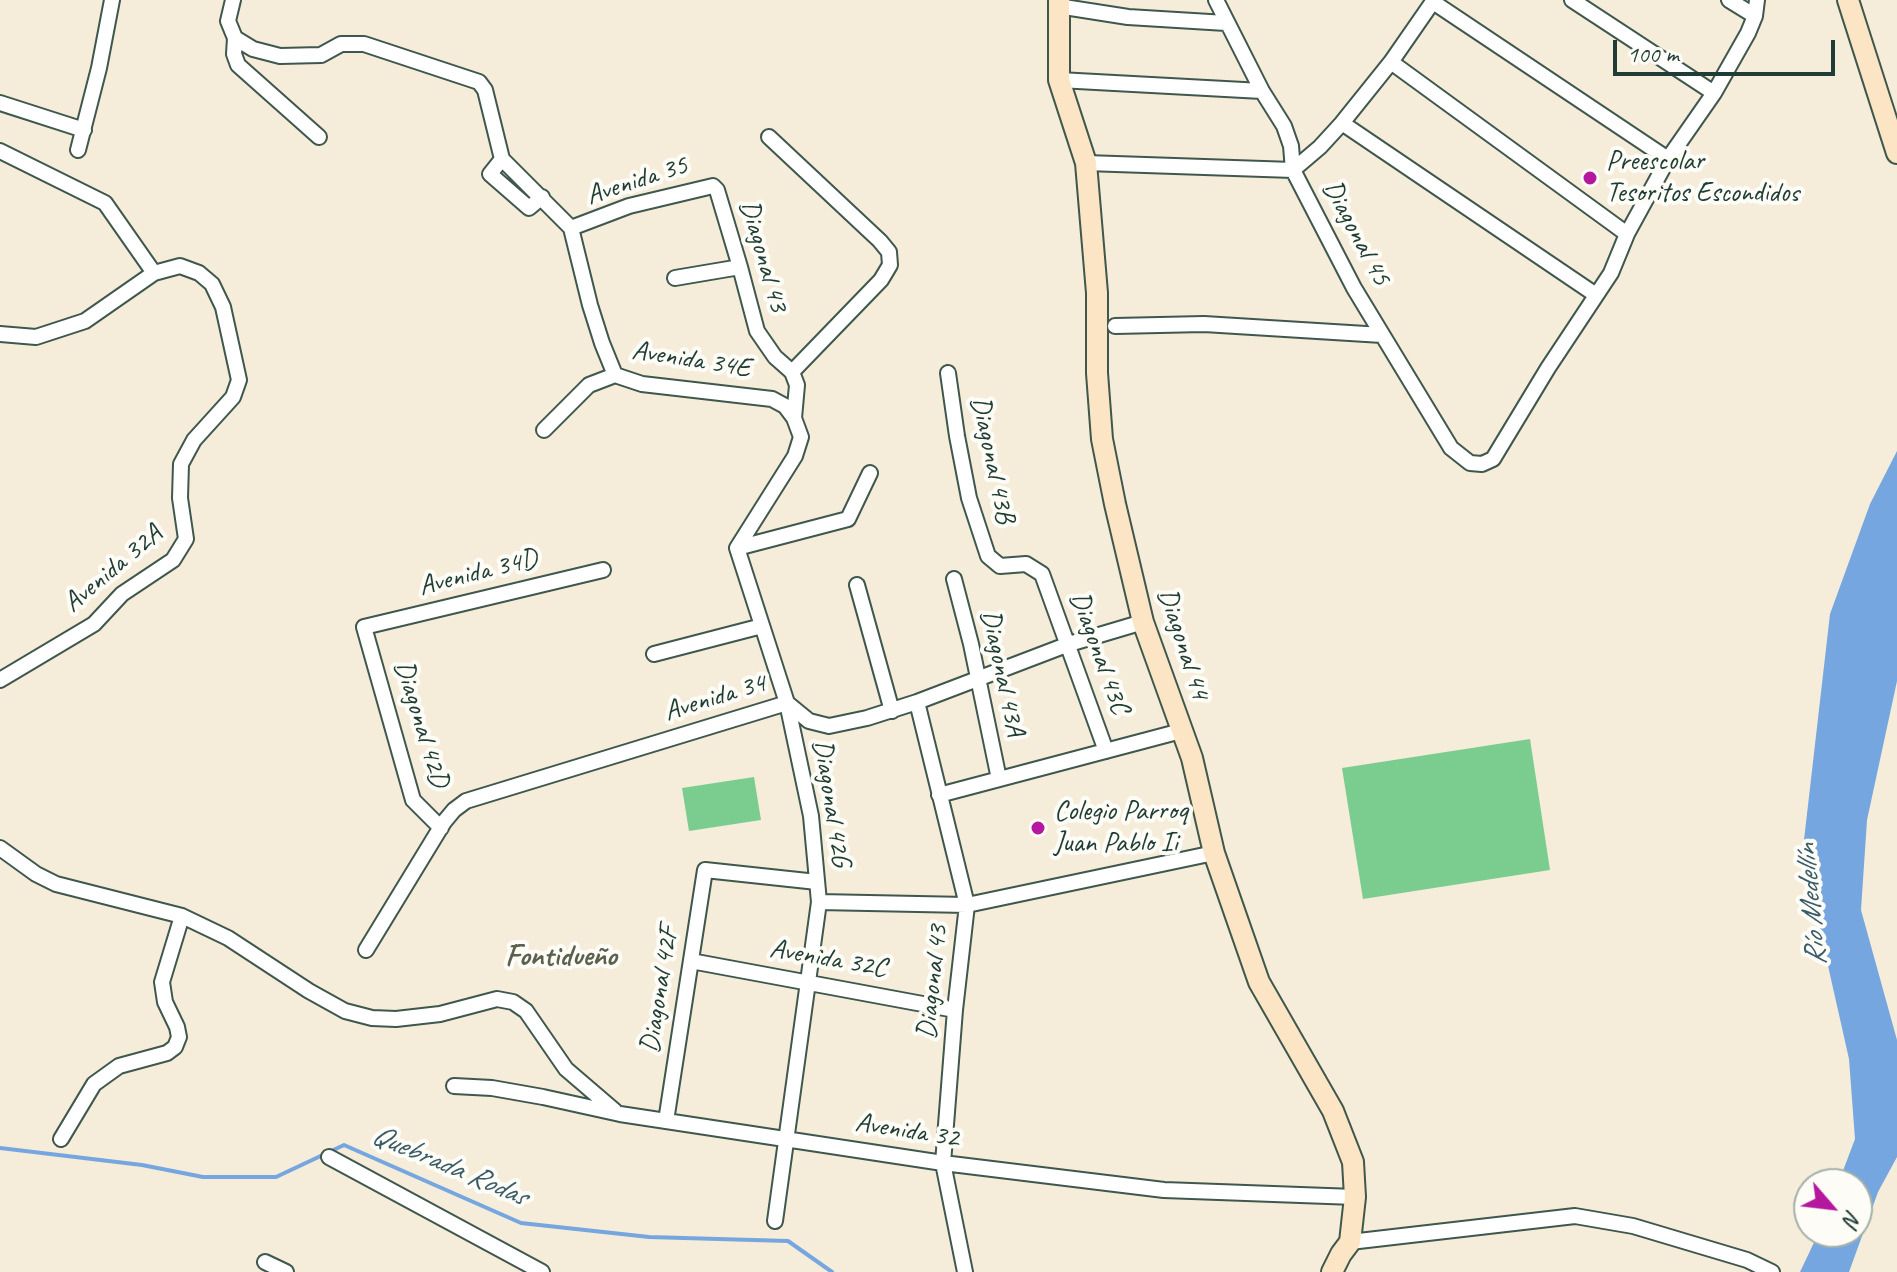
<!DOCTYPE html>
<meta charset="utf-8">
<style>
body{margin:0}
#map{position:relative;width:1897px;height:1272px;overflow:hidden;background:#f5edd9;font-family:Caveat,sans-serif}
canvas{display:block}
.north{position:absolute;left:1793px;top:1168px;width:80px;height:80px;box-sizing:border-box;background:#fdfcf7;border:2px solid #a4b0a9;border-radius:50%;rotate:118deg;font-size:22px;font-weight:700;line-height:32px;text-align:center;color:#1f3d34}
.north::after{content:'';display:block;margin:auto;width:28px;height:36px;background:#b5179e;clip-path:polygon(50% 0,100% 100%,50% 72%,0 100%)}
.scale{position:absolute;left:1613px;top:40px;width:222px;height:36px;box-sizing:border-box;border:4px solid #1f3d34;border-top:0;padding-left:10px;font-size:24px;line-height:28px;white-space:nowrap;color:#1f3d34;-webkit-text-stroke:6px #fdfcf7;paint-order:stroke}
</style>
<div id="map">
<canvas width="1897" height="1272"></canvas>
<div class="north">N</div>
<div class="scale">100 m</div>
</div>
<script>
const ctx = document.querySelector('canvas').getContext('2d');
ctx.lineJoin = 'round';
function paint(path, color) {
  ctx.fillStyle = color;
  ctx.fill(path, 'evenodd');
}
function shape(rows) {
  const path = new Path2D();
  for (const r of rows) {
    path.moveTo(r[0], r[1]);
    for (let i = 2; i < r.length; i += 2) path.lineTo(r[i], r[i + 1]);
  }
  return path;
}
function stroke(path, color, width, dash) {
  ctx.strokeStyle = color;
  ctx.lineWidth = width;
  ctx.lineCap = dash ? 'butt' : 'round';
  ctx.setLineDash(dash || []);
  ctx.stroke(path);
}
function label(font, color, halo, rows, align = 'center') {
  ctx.font = font + ' Caveat,sans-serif';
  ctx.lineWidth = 8;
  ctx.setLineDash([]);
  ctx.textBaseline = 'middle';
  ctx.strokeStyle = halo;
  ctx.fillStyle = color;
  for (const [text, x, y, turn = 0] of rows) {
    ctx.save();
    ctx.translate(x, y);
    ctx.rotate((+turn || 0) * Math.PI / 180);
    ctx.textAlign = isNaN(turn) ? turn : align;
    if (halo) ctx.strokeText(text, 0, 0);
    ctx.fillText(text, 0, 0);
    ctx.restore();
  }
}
const green = shape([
 [1530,739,1550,870,1363,899,1342,768],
 [754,777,761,820,689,831,682,788]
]);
const water = shape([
 [1897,451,1897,681,1867,820,1861,910,1897,1040,1897,1157,1878,1192,1849,1272,1800,1272,1819,1232,1857,1232,1857,1184,1838,1184,1855,1139,1849,1059,1817,917,1804,840,1830,614,1870,504]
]);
const stream = shape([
 [0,1148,142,1165,203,1177,276,1177,344,1145,521,1223,649,1237,788,1241,832,1272]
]);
const street = shape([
 [233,0,228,21,235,38,234,54,238,65,319,137],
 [1434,0,1391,62,1342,123,1320,147,1293,170,1354,288,1451,448,1470,463,1482,464,1493,459,1548,368,1611,273,1627,234,1668,159,1714,93,1748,33,1755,16,1757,0],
 [1572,0,1714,93],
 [1729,0,1755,16],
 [1433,2,1668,159],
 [1058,6,1128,17,1226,23],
 [235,38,253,49,280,56,321,55,341,44,364,44,479,82,485,90,502,159,571,228,590,305,602,343,615,375],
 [1391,62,1627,234],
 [1059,80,1262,91],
 [0,103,84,130],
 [1342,123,1596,295],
 [769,137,880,241,889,252,890,265,881,280,792,372],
 [78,150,99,68,112,0],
 [0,151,105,203,154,273],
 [502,159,490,174,529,208,542,197],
 [1086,163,1293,170,1291,146,1284,126,1262,91,1216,0],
 [571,228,629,206,713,186,717,190,740,267,757,331,775,357,792,372,797,385,794,418],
 [675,278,740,267],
 [1115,326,1204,324,1382,335],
 [0,334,36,337,85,321,154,273,180,266,199,273,212,284,223,307,239,380,233,397,194,440,181,464,180,498,186,539,173,560,122,594,94,624,0,680],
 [948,373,957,436,969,498,988,556,1000,566,1026,564,1042,574,1106,751],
 [544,430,589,385,615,375,642,384,772,399,785,406,794,418,801,437,795,456,737,548,787,703,811,816,819,902,775,1221],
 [737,548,848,519,870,473],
 [954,579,971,644,999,779],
 [857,585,892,711],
 [654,654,762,626],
 [917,702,967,905,955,1010,943,1163,965,1272],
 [939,795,1181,731],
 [441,828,413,800,364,627,603,570],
 [0,848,36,874,56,884,182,916,228,938,309,991,345,1011,372,1018,396,1019,440,1014,497,999,513,1002,526,1011,566,1069,615,1111],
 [819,902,967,905,1214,853],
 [366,950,444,822,454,810,466,801,787,703,809,721,829,726,867,718,917,702,1069,644,1143,622],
 [691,961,955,1010],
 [454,1086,492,1088,543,1097,620,1114,943,1163,1164,1190,1355,1197],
 [666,1121,705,870,817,882],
 [61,1139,94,1084,119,1066,167,1053,175,1047,179,1037,177,1027,165,1002,162,982,182,916],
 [329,1157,542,1272],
 [1350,1242,1575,1216,1633,1226,1747,1260,1772,1272],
 [265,1262,286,1272]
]);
const secondary = shape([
 [1059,0,1059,80,1086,163,1097,293,1097,373,1102,439,1115,504,1143,622,1192,758,1214,853,1259,982,1333,1111,1353,1162,1355,1197,1350,1242,1341,1254,1332,1272],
 [1848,0,1897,153]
]);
const markers = [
 [1590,178,8,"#b5179e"],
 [1038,828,8,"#b5179e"]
];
const poiNames = [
 ["Preescolar",1606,162],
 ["Tesoritos Escondidos",1606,194],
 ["Colegio Parroq",1054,812],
 ["Juan Pablo Ii",1054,844]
];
const streetNames = [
 ["Avenida 35",637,181,-18],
 ["Diagonal 45",1356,233,62],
 ["Diagonal 43",763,256,74],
 ["Avenida 34E",691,360,9],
 ["Diagonal 43B",992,460,78],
 ["Avenida 32A",113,569,-40],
 ["Avenida 34D",478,573,-14],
 ["Diagonal 44",1183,644,72],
 ["Diagonal 43C",1099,653,70],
 ["Diagonal 43A",1002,673,78],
 ["Avenida 34",715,698,-17],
 ["Diagonal 42D",421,724,73],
 ["Diagonal 42G",831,803,81],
 ["Avenida 32C",828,959,10],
 ["Diagonal 43",933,982,-84],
 ["Diagonal 42F",660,990,-81],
 ["Avenida 32",907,1131,9]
];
const waterNames = [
 ["Río Medellín",1812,905,-95],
 ["Quebrada Rodas",449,1166,23]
];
const neighbourhoodNames = [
 ["Fontidueño",561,957]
];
paint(green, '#7acd8f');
paint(water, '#75a6e0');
stroke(stream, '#75a6e0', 4);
stroke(street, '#3f574d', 18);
stroke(secondary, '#3f574d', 24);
stroke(street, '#fff', 14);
stroke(secondary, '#fce5c4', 20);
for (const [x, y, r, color] of markers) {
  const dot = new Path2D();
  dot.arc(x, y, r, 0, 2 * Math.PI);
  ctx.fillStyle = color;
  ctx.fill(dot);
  stroke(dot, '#fdfcf7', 3);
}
label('28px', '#1f3d34', '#fdfcf7', poiNames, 'left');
label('28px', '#1f3d34', '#fdfcf7', streetNames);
label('italic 30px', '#395c68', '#fdfcf7', waterNames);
label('bold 30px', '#5a614d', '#fdfcf7', neighbourhoodNames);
</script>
